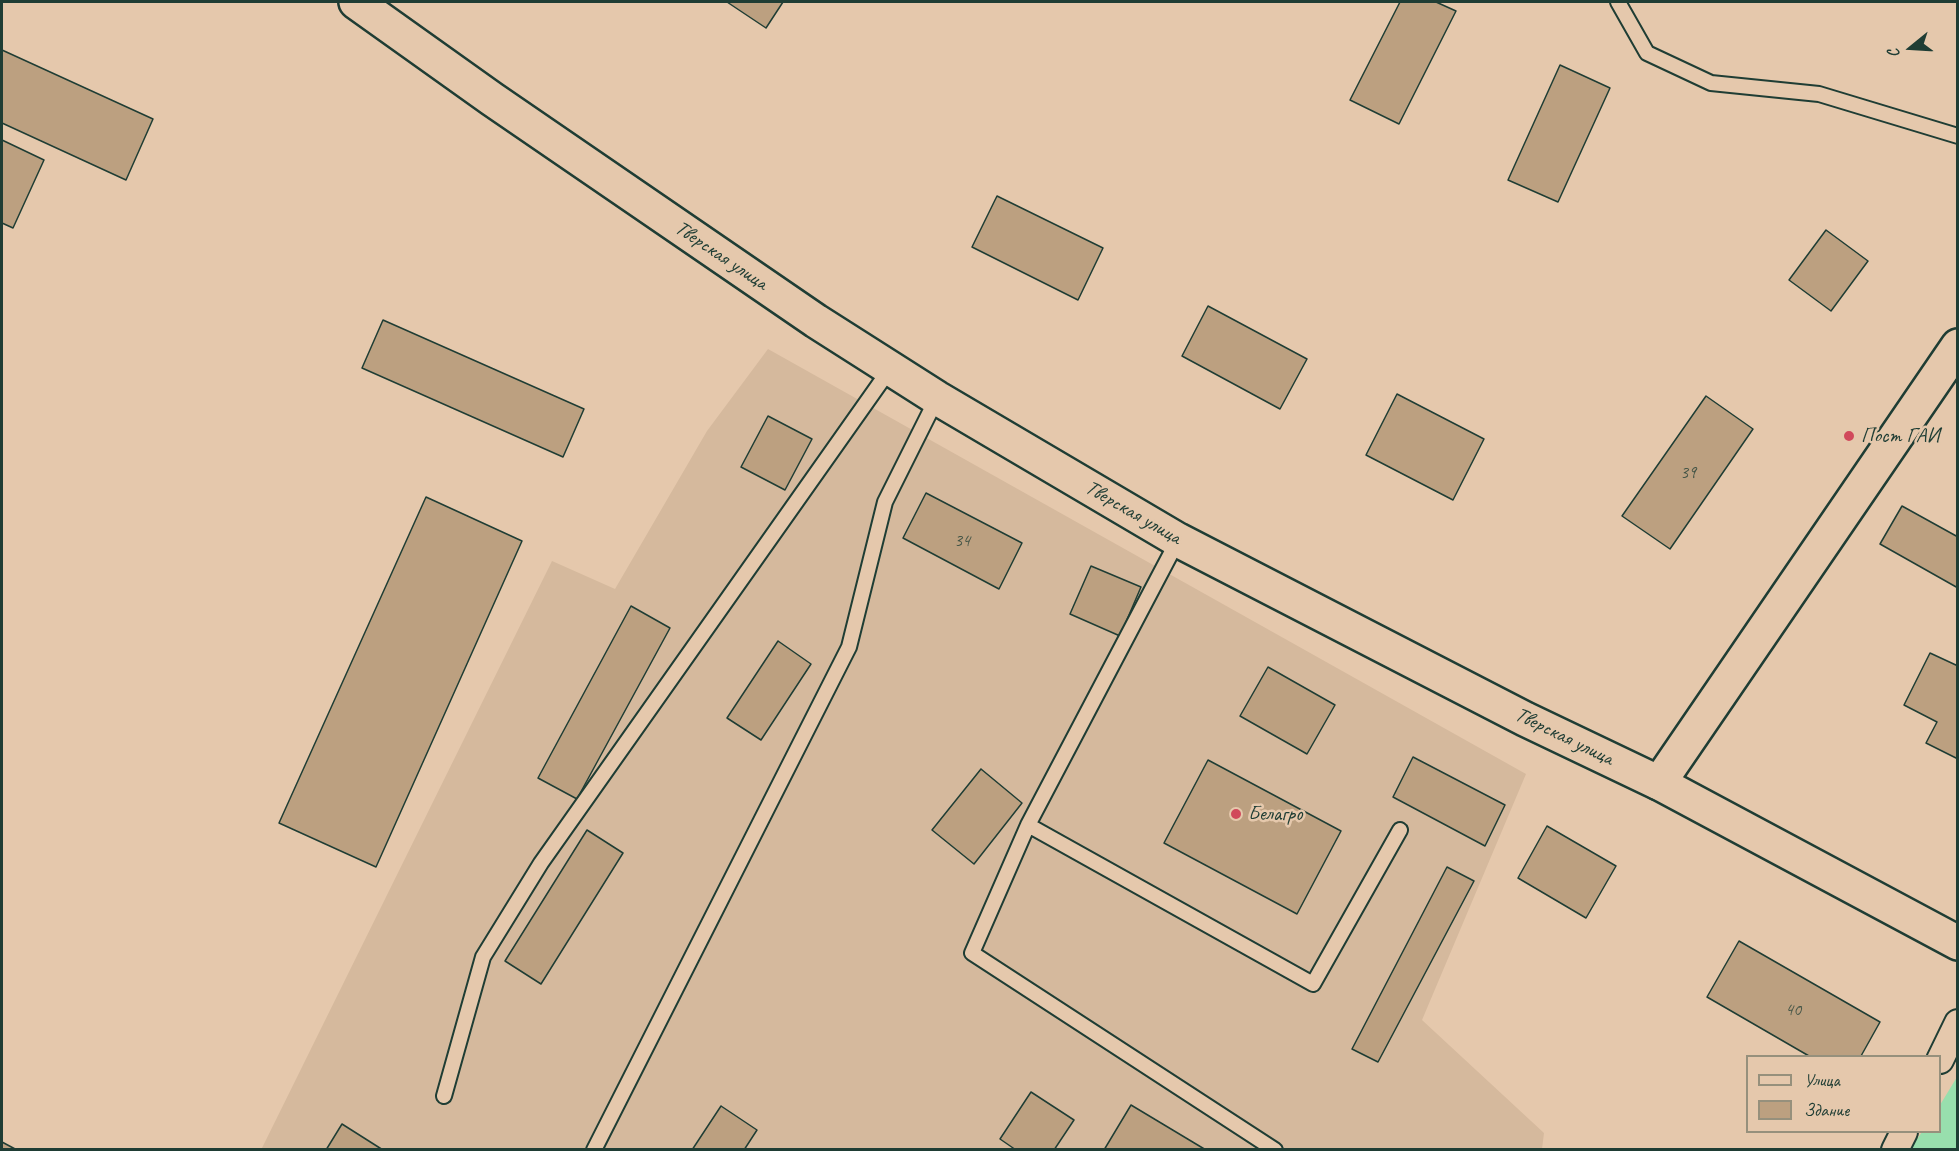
<!DOCTYPE html>
<meta charset="utf-8">
<style>
body{margin:0}
#map{position:relative;width:1959px;height:1151px;overflow:hidden;background:#e5c8ac;font-family:Caveat,sans-serif}
canvas{display:block}
.frame{position:absolute;inset:0;border:3px solid #1f3d34;pointer-events:none}
.legend{position:absolute;left:1746px;top:1055px;width:195px;height:78px;box-sizing:border-box;background:#e5c8ac;border:2px solid #96907c;margin:0;padding:8px 10px;list-style:none;font-size:18px;color:#1f3d34}
.legend li{display:flex;align-items:center;gap:12px;height:30px}
.legend b{width:30px;border:2px solid #96907c}
.north{position:absolute;left:1881px;top:18px;width:60px;height:60px;-webkit-text-stroke:4px #e5c8ac;paint-order:stroke;rotate:252deg;font-size:16px;font-weight:700;line-height:24px;text-align:center;color:#1f3d34}
.north::after{content:'';display:block;margin:auto;width:21px;height:27px;background:#1f3d34;clip-path:polygon(50% 0,100% 100%,50% 72%,0 100%)}
</style>
<div id="map">
<canvas width="1959" height="1151"></canvas>
<div class="frame"></div>
<ul class="legend">
<li><b style="height:8px;background:#e5c8ac"></b>Улица</li>
<li><b style="height:16px;background:#bca080"></b>Здание</li>
</ul>
<div class="north">С</div>
</div>
<script>
const ctx = document.querySelector('canvas').getContext('2d');
ctx.lineJoin = 'round';
function paint(path, color) {
  ctx.fillStyle = color;
  ctx.fill(path, 'evenodd');
}
function shape(rows) {
  const path = new Path2D();
  for (const r of rows) {
    path.moveTo(r[0], r[1]);
    for (let i = 2; i < r.length; i += 2) path.lineTo(r[i], r[i + 1]);
  }
  return path;
}
function stroke(path, color, width, dash) {
  ctx.strokeStyle = color;
  ctx.lineWidth = width;
  ctx.lineCap = dash ? 'butt' : 'round';
  ctx.setLineDash(dash || []);
  ctx.stroke(path);
}
function label(font, color, halo, rows, align = 'center') {
  ctx.font = font + ' Caveat,sans-serif';
  ctx.lineWidth = 5;
  ctx.setLineDash([]);
  ctx.textBaseline = 'middle';
  ctx.strokeStyle = halo;
  ctx.fillStyle = color;
  for (const [text, x, y, turn = 0] of rows) {
    ctx.save();
    ctx.translate(x, y);
    ctx.rotate((+turn || 0) * Math.PI / 180);
    ctx.textAlign = isNaN(turn) ? turn : align;
    if (halo) ctx.strokeText(text, 0, 0);
    ctx.fillText(text, 0, 0);
    ctx.restore();
  }
}
const built = shape([
 [768,349,1526,774,1422,1020,1544,1133,1542,1149,261,1150,552,561,615,589,707,431]
]);
const green = shape([
 [1957,1077,1957,1149,1910,1149,1922,1132,1940,1132,1940,1105]
]);
const building = shape([
 [727,2,783,2,766,28,727,2],
 [1400,2,1436,2,1456,11,1399,124,1350,100,1400,2],
 [2,50,153,119,126,180,2,123,2,50],
 [1560,65,1610,88,1558,202,1508,180,1560,65],
 [2,140,44,160,13,228,2,223,2,140],
 [997,196,1103,248,1078,300,972,247,997,196],
 [1826,230,1868,261,1831,311,1789,280,1826,230],
 [1208,306,1307,359,1280,409,1182,356,1208,306],
 [383,320,584,409,563,457,362,368,383,320],
 [1397,394,1484,439,1453,500,1366,455,1397,394],
 [1706,396,1753,429,1670,549,1622,516,1706,396],
 [768,416,812,439,785,490,741,467,768,416],
 [926,493,1022,543,999,589,903,538,926,493],
 [426,497,522,541,376,867,279,823,426,497],
 [1902,506,1958,537,1958,588,1880,544,1902,506],
 [1091,566,1141,587,1120,636,1070,614,1091,566],
 [631,606,670,628,577,799,538,778,631,606],
 [778,641,811,664,761,740,727,718,778,641],
 [1930,653,1958,666,1958,759,1926,743,1937,722,1904,705,1930,653],
 [1268,667,1335,705,1307,754,1240,716,1268,667],
 [1413,757,1505,805,1485,846,1393,797,1413,757],
 [1208,760,1341,831,1297,914,1164,843,1208,760],
 [981,769,1022,803,974,864,932,830,981,769],
 [1547,826,1616,866,1586,918,1518,878,1547,826],
 [587,830,623,853,541,984,505,961,587,830],
 [1447,867,1474,881,1378,1062,1352,1049,1447,867],
 [1739,941,1880,1022,1861,1056,1809,1056,1707,997,1739,941],
 [1031,1092,1074,1120,1054,1150,1016,1150,1000,1139,1031,1092],
 [1131,1105,1206,1150,1104,1150,1131,1105],
 [721,1106,757,1130,744,1150,692,1150,721,1106],
 [342,1124,383,1150,326,1150,342,1124],
 [2,1142,17,1150,2,1150,2,1142]
]);
const lane = shape([
 [1618,2,1647,53,1711,83,1819,94,1958,136],
 [1178,540,1028,825,972,953,1275,1150],
 [1028,825,1313,984,1400,830],
 [444,1096,483,957,541,863,890,369],
 [594,1150,849,647,885,502,937,398]
]);
const street = shape([
 [1940,1060,1958,1023],
 [1895,1150,1904,1132]
]);
const secondary = shape([
 [1659,783,1958,346]
]);
const primary = shape([
 [356,2,492,99,816,321,937,398,1178,540,1525,719,1659,783,1958,943]
]);
const markers = [
 [1849,436,6,"#d1495b"],
 [1236,814,6,"#d1495b"]
];
const numberNames = [
 ["39",1688,473],
 ["34",962,541],
 ["40",1793,1010]
];
const streetNames = [
 ["Тверская улица",721,256,34],
 ["Тверская улица",1133,513,30],
 ["Тверская улица",1564,737,26]
];
const poiNames = [
 ["Пост ГАИ",1861,436],
 ["Белагро",1248,814]
];
paint(built, '#d5b99d');
paint(green, '#98dfad');
paint(building, '#bca080');
stroke(building, '#1f3d34', 1.5);
stroke(lane, '#1f3d34', 18);
stroke(street, '#1f3d34', 30);
stroke(secondary, '#1f3d34', 38);
stroke(primary, '#1f3d34', 38);
stroke(lane, '#e5c8ac', 14);
stroke(street, '#e5c8ac', 26);
stroke(secondary, '#e5c8ac', 33);
stroke(primary, '#e5c8ac', 33);
for (const [x, y, r, color] of markers) {
  const dot = new Path2D();
  dot.arc(x, y, r, 0, 2 * Math.PI);
  ctx.fillStyle = color;
  ctx.fill(dot);
  stroke(dot, '#e5c8ac', 2);
}
label('18px', '#465647', null, numberNames);
label('21px', '#1f3d34', '#e5c8ac', streetNames);
label('21px', '#1f3d34', '#e5c8ac', poiNames, 'left');
</script>
